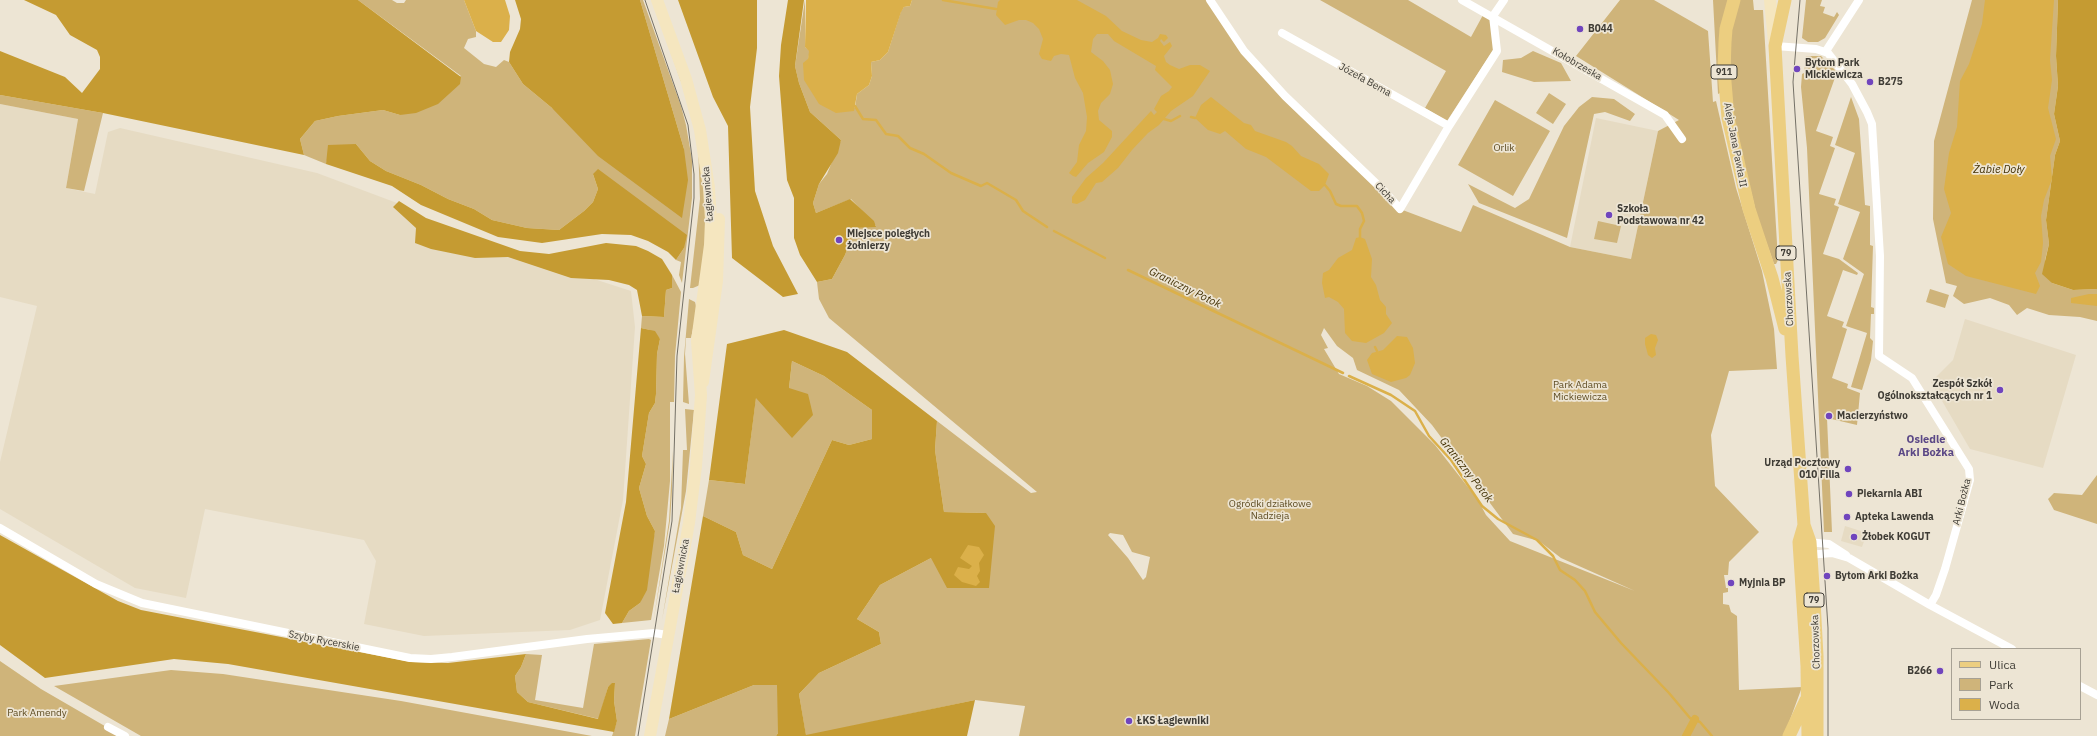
<!DOCTYPE html>
<meta charset="utf-8">
<style>
body{margin:0}
#map{position:relative;width:2097px;height:736px;overflow:hidden;background:#ede5d4;font-family:"IBM Plex Sans",sans-serif}
canvas{display:block}
.legend{position:absolute;left:1951px;top:648px;width:130px;height:72px;box-sizing:border-box;background:#ede5d4;border:1px solid #a7a194;margin:0;padding:5px 7px;list-style:none;font-size:12px;color:#3f3c35}
.legend li{display:flex;align-items:center;gap:8px;height:20px}
.legend b{width:20px;border:1px solid #a7a194}
</style>
<div id="map">
<canvas width="2097" height="736"></canvas>
<ul class="legend">
<li><b style="height:5px;background:#ecce80"></b>Ulica</li>
<li><b style="height:11px;background:#cfb47a"></b>Park</li>
<li><b style="height:11px;background:#dbb04a"></b>Woda</li>
</ul>
</div>
<script>
const ctx = document.querySelector('canvas').getContext('2d');
ctx.lineJoin = 'round';
function paint(path, color) {
  ctx.fillStyle = color;
  ctx.fill(path, 'evenodd');
}
function shape(rows) {
  const path = new Path2D();
  for (const r of rows) {
    path.moveTo(r[0], r[1]);
    for (let i = 2; i < r.length; i += 2) path.lineTo(r[i], r[i + 1]);
  }
  return path;
}
function stroke(path, color, width, dash) {
  ctx.strokeStyle = color;
  ctx.lineWidth = width;
  ctx.lineCap = dash ? 'butt' : 'round';
  ctx.setLineDash(dash || []);
  ctx.stroke(path);
}
function label(font, color, halo, rows, align = 'center') {
  ctx.font = font + ' "IBM Plex Sans",sans-serif';
  ctx.lineWidth = 3.5;
  ctx.setLineDash([]);
  ctx.textBaseline = 'middle';
  ctx.strokeStyle = halo;
  ctx.fillStyle = color;
  for (const [text, x, y, turn = 0] of rows) {
    ctx.save();
    ctx.translate(x, y);
    ctx.rotate((+turn || 0) * Math.PI / 180);
    ctx.textAlign = isNaN(turn) ? turn : align;
    if (halo) ctx.strokeText(text, 0, 0);
    ctx.fillText(text, 0, 0);
    ctx.restore();
  }
}
const built = shape([
 [0,104,78,119,66,188,95,194,108,132,120,128,317,173,397,203,424,224,631,291,635,327,623,500,600,620,570,630,424,636,364,624,376,561,364,540,205,509,186,598,135,588,0,509,0,462,37,306,0,297],
 [1596,118,1658,131,1631,259,1570,247],
 [1965,319,2076,355,2043,468,1970,449,1931,382,1953,360],
 [1845,526,1867,533,1862,547,1841,541]
]);
const green = shape([
 [358,0,392,0,397,3,404,3,406,0,464,0,476,31,476,37,468,39,464,48,484,64,496,67,504,60,509,62,523,84,552,108,684,149,640,0,643,0,681,106,686,125,692,160,692,198,682,283,679,275,681,262,676,260,684,248,593,174,598,189,593,202,584,211,559,230,527,228,492,220,474,209,448,199,421,185,386,171,370,161,356,144,328,156,326,164,304,155,300,139,315,121,338,116,383,110,400,115,461,76],
 [652,0,655,0,691,103,703,159,708,198,709,237,703,279,700,285,693,288,690,288,700,199,698,144,689,104],
 [805,0,805,47,810,51,808,59,855,108,857,94,869,85,872,76,871,62,880,60,888,52,901,11,904,7,910,6,912,0,1210,0,1244,51,1400,209,1461,232,1473,205,1570,247,1631,259,1658,131,1679,120,1576,56,1620,0,1654,0,1708,31,1713,102,1716,101,1736,188,1762,271,1774,329,1777,369,1729,371,1711,435,1715,486,1759,532,1729,562,1728,575,1724,575,1726,588,1728,588,1728,592,1723,593,1723,604,1729,605,1731,612,1737,616,1739,690,1802,687,1784,736,1019,736,1025,706,975,700,806,736,799,694,819,673,881,644,879,632,857,619,880,585,931,558,986,513,944,512,935,450,937,421,1031,493,1037,492,829,318,819,299,817,282,832,279,845,255,855,228,876,226,851,199,816,213,813,203,819,184,827,174,841,140,810,112,799,83,795,66],
 [1324,328,1337,346,1353,358,1357,370,1399,390,1432,425,1513,534,1539,541,1561,558,1635,591,1510,541,1486,515,1478,500,1435,445,1391,401,1367,386,1339,374,1324,349,1328,348,1321,335],
 [1110,533,1123,535,1132,552,1150,557,1146,577,1143,580,1128,558,1108,535],
 [1320,0,1408,0,1471,37,1483,15,1497,23,1493,50,1447,121,1425,108,1446,71],
 [1713,0,1729,0,1720,93,1718,94],
 [1739,0,1753,0,1754,10,1763,10,1778,260,1776,264,1774,264,1757,216,1733,119,1730,83,1731,28],
 [1806,0,1822,0,1820,6,1825,7,1823,13,1834,17,1837,12,1839,15,1825,38,1818,42,1808,42,1802,38],
 [1972,0,2058,0,2056,56,2058,86,2054,114,2060,141,2055,155,2046,220,2049,244,2045,260,2052,283,2073,290,2097,289,2097,321,2080,317,2049,315,2027,308,2017,315,2009,305,1990,298,1964,304,1953,296,1957,286,1946,283,1933,219,1934,141],
 [1533,51,1561,63,1571,81,1534,82,1502,72,1503,60,1521,58],
 [1806,56,1821,56,1837,72,1816,131,1833,137,1830,146,1835,148,1819,194,1836,199,1834,205,1839,207,1823,254,1839,259,1858,273,1857,275,1843,270,1827,316,1844,322,1842,327,1847,329,1832,378,1848,384,1847,388,1860,393,1857,425,1827,418,1832,532,1824,532,1807,148,1801,87,1802,74,1804,73],
 [1549,93,1566,104,1553,124,1536,113],
 [0,95,103,113,84,191,66,188,78,119,0,104],
 [1592,97,1614,99,1635,114,1630,121,1605,112,1594,114,1567,238,1479,203,1468,184,1515,208,1529,199,1564,126,1579,107],
 [1851,97,1859,119,1865,205,1870,206,1870,245,1873,246,1871,307,1874,308,1874,314,1871,314,1870,338,1873,341,1871,360,1862,390,1851,387,1867,333,1846,326,1864,274,1843,259,1860,212,1838,204,1855,153,1835,145],
 [1495,100,1550,131,1513,196,1458,165],
 [1598,221,1621,226,1617,243,1594,239],
 [672,275,681,292,675,356,674,402,670,402,670,481,664,546,651,620,622,623,629,611,640,603,655,531,647,516,639,488,646,464,642,456,649,413,655,403,656,394,657,354,660,339,650,330,641,328,642,316,664,317,666,290,672,288],
 [1930,289,1949,295,1945,308,1926,302],
 [689,299,695,302,697,310,691,338,686,338,685,354,689,404,683,402,684,357],
 [792,361,824,376,872,410,872,439,849,445,832,440,772,569,743,555,736,532,703,516,709,480,745,484,756,397,789,388],
 [685,409,694,410,686,491,662,620,681,508,683,450,687,450],
 [673,450,672,491,670,521,653,624,669,521],
 [2097,475,2097,524,2054,510,2048,499,2054,493,2082,495],
 [649,639,651,640,635,736,612,736,617,721,614,701,615,683,608,687,599,719,528,702,517,692,515,676,521,667,526,654,542,655,535,700,583,708,594,644],
 [0,661,41,689,122,736,0,736],
 [171,670,223,674,401,701,592,736,141,736,54,686],
 [754,685,778,685,778,733,776,736,665,736,669,719]
]);
const forest = shape([
 [24,0,358,0,461,77,460,84,438,104,416,113,400,115,383,110,338,116,315,121,300,139,304,155,103,113,0,95,0,51,65,77,82,93,100,69,100,57,97,50,70,35,56,15],
 [515,0,640,0,684,149,688,180,682,218,598,156,552,108,523,84,509,62,510,52,520,29,521,19],
 [678,0,757,0,757,48,750,107,755,191,773,246,798,294,783,297,732,258,728,126,713,97],
 [788,0,804,0,795,66,799,83,810,112,841,140,838,153,819,184,813,203,816,213,850,199,874,221,876,227,855,228,845,255,832,279,817,282,800,255,794,238,794,198,787,180,779,76,781,45],
 [2058,0,2097,0,2097,289,2073,290,2052,283,2042,274,2049,244,2046,220,2055,155,2060,141,2054,114,2058,86,2056,56],
 [356,144,370,161,386,171,421,185,448,199,474,209,492,220,527,228,559,230,584,211,593,202,598,189,593,174,598,169,687,235,684,248,676,260,668,252,648,241,631,235,602,234,542,243,498,237,421,205,392,186,326,164,328,145],
 [399,201,426,218,520,251,549,254,606,243,636,246,648,251,662,259,672,275,672,288,666,290,664,317,642,316,637,290,629,285,609,280,571,278,508,257,475,258,431,249,415,243,416,228,393,207],
 [641,328,655,331,660,339,657,354,656,394,655,403,649,413,642,456,646,464,639,488,647,516,655,531,647,590,640,603,629,611,622,623,613,624,605,613,626,502],
 [784,330,847,352,937,421,935,450,944,512,986,513,995,526,989,588,947,588,931,558,880,585,857,619,879,632,881,644,819,673,799,694,806,735,975,700,967,736,776,736,778,733,777,685,754,685,669,719,703,516,736,532,743,555,772,569,832,440,849,445,872,439,872,410,824,376,792,361,789,388,808,394,813,415,792,438,756,398,745,484,709,480,727,344],
 [0,535,118,601,141,610,411,662,448,663,526,654,521,667,515,676,517,692,528,702,598,719,608,687,612,683,615,683,614,701,617,721,614,732,228,664,174,659,45,678,0,645]
]);
const water = shape([
 [464,0,505,0,510,16,509,30,501,42,493,42,476,31],
 [806,0,912,0,910,6,904,7,901,12,888,52,880,60,871,62,872,76,869,85,857,94,854,111,836,113,819,104,804,80,803,63,808,59,809,51,805,47],
 [1000,0,1077,0,1106,16,1122,31,1141,40,1152,42,1158,38,1160,34,1166,35,1168,38,1164,42,1161,39,1160,41,1164,46,1170,42,1172,46,1164,56,1166,62,1170,65,1179,69,1190,65,1200,65,1210,71,1193,96,1171,111,1159,125,1148,133,1132,150,1118,168,1102,182,1096,183,1085,200,1077,204,1072,203,1072,197,1086,178,1103,163,1151,111,1154,115,1157,112,1154,109,1161,96,1169,91,1172,87,1155,70,1156,66,1114,41,1108,34,1097,34,1093,39,1091,52,1103,61,1110,70,1113,84,1110,94,1101,103,1098,111,1099,120,1112,131,1112,137,1104,152,1088,163,1076,177,1073,176,1069,173,1077,162,1079,145,1086,131,1087,117,1083,93,1075,78,1069,55,1061,54,1054,56,1051,61,1042,59,1039,54,1043,39,1039,29,1033,23,1026,20,1019,20,1005,25,996,15,998,2],
 [1985,0,2054,0,2050,60,2052,80,2048,108,2056,139,2050,156,2052,179,2044,200,2041,216,2043,243,2041,262,2035,273,2040,286,2036,294,1966,276,1948,264,1941,237,1951,213,1944,189,1949,153,1957,127,1960,81,1969,64,1982,24],
 [1211,97,1244,123,1251,125,1255,131,1286,142,1292,146,1301,156,1319,164,1329,174,1325,185,1319,191,1311,191,1266,157,1246,149,1225,131,1220,134,1208,130,1195,118,1201,105],
 [1360,237,1365,239,1372,259,1371,277,1376,285,1380,300,1386,307,1386,314,1392,323,1384,333,1366,343,1352,341,1345,333,1344,309,1338,302,1329,297,1325,298,1322,283,1323,273,1329,270,1338,258,1352,250,1356,238],
 [2089,294,2097,294,2097,306,2071,303,2071,298],
 [1651,334,1656,335,1658,340,1655,348,1656,355,1652,358,1648,355,1645,344,1645,338],
 [1397,336,1407,337,1413,348,1415,363,1410,375,1406,378,1391,382,1372,374,1367,360,1372,353,1383,350],
 [968,545,979,547,984,555,979,563,980,571,977,576,980,582,976,586,962,582,954,575,958,567,969,569,972,566,960,558]
]);
const stream = shape([
 [943,0,996,9],
 [855,106,863,119,876,120,886,134,898,136,910,148,924,154,951,173,981,186,987,183,1016,200,1023,211,1047,227],
 [1191,117,1195,118],
 [1164,119,1171,121,1180,116],
 [1325,185,1330,191,1336,204,1341,206,1357,206,1362,213,1364,221,1360,229,1360,237],
 [1054,231,1105,258],
 [1128,270,1343,373],
 [1375,347,1377,351],
 [1349,376,1391,395,1415,411,1429,436,1451,460,1482,506,1498,519,1537,540,1553,556,1560,570,1575,580,1585,591,1595,612,1621,643,1669,693,1690,718,1700,722,1712,736]
]);
const canal = shape([
 [1686,736,1695,719]
]);
const minor = shape([
 [1210,0,1244,51,1285,96,1384,191,1400,209,1449,126,1497,51,1493,16,1504,0],
 [1462,0,1665,115,1682,139],
 [1282,33,1449,126],
 [1775,46,1816,49,1828,53,1852,84,1867,112,1872,124,1880,256,1879,356,1912,378,1969,469,1970,480,1945,569,1936,595,1930,605],
 [1826,51,1859,0],
 [0,528,96,584,142,603,410,658,431,659,452,657,587,639,654,633,668,635],
 [1807,542,1829,544,1846,555],
 [1807,555,1832,553,1849,558,1930,605,2012,649],
 [2080,686,2097,695],
 [108,727,125,736]
]);
const secondary = shape([
 [1770,0,1774,41],
 [703,382,717,281,719,219],
 [650,736,689,523,696,466,701,395,697,341,710,245,711,220,709,188,700,130,686,79,657,0]
]);
const primary = shape([
 [1734,0,1726,29,1725,42,1724,70,1728,118,1749,209,1772,278,1785,329],
 [1785,0,1775,46,1792,356,1804,525,1810,542,1814,601,1817,656,1817,736],
 [1804,525,1799,542,1807,666,1808,736],
 [1789,736,1806,700]
]);
const tram = shape([
 [1800,0,1793,82,1828,628,1828,736],
 [638,736,672,521,677,356,694,198,694,174,688,125,645,0]
]);
const markers = [
 [1580,29,4,"#7045bd"],
 [1797,69,4,"#7045bd"],
 [1870,82,4,"#7045bd"],
 [1609,215,4,"#7045bd"],
 [839,240,4,"#7045bd"],
 [2000,390,4,"#7045bd"],
 [1829,416,4,"#7045bd"],
 [1848,469,4,"#7045bd"],
 [1849,494,4,"#7045bd"],
 [1847,517,4,"#7045bd"],
 [1854,537,4,"#7045bd"],
 [1827,576,4,"#7045bd"],
 [1731,583,4,"#7045bd"],
 [1940,671,4,"#7045bd"],
 [1129,721,4,"#7045bd"]
];
const shields = [
 [1724,72,26],
 [1786,253,20],
 [1814,600,20]
];
const shieldNames = [
 ["911",1724,72],
 ["79",1786,253],
 ["79",1814,600]
];
const poiNames = [
 ["B044",1588,29],
 ["Bytom Park",1805,63],
 ["Mickiewicza",1805,75],
 ["B275",1878,82],
 ["Szkoła",1617,209],
 ["Podstawowa nr 42",1617,221],
 ["Miejsce poległych",847,234],
 ["żołnierzy",847,246],
 ["Zespół Szkół",1992,384,"right"],
 ["Ogólnokształcących nr 1",1992,396,"right"],
 ["Macierzyństwo",1837,416],
 ["Urząd Pocztowy",1840,463,"right"],
 ["010 Filia",1840,475,"right"],
 ["Piekarnia ABI",1857,494],
 ["Apteka Lawenda",1855,517],
 ["Żłobek KOGUT",1862,537],
 ["Bytom Arki Bożka",1835,576],
 ["Myjnia BP",1739,583],
 ["B266",1932,671,"right"],
 ["ŁKS Łagiewniki",1137,721]
];
const streetNames = [
 ["Kołobrzeska",1577,64,30],
 ["Józefa Bema",1365,80,29],
 ["Aleja Jana Pawła II",1735,145,79],
 ["Cicha",1385,193,47],
 ["Łagiewnicka",708,194,-94],
 ["Chorzowska",1789,299,-93],
 ["Arki Bożka",1962,502,-76],
 ["Łagiewnicka",681,566,-79],
 ["Szyby Rycerskie",324,641,11],
 ["Chorzowska",1816,642,-92]
];
const parkNames = [
 ["Orlik",1504,148],
 ["Park Adama",1580,385],
 ["Mickiewicza",1580,397],
 ["Ogródki działkowe",1270,504],
 ["Nadzieja",1270,516],
 ["Park Amendy",37,713]
];
const waterNames = [
 ["Żabie Doły",1999,170],
 ["Graniczny Potok",1185,288,26],
 ["Graniczny Potok",1466,470,52]
];
const neighbourhoodNames = [
 ["Osiedle",1926,440],
 ["Arki Bożka",1926,453]
];
paint(built, '#e6dbc3');
paint(green, '#cfb47a');
paint(forest, '#c59b32');
paint(water, '#dbb04a');
stroke(stream, '#dbb04a', 2.5);
stroke(canal, '#dbb04a', 8);
stroke(minor, '#fff', 8);
stroke(secondary, '#f5e6bf', 12);
stroke(primary, '#ecce80', 13);
stroke(tram, '#747066', 1);
for (const [x, y, r, color] of markers) {
  const dot = new Path2D();
  dot.arc(x, y, r, 0, 2 * Math.PI);
  ctx.fillStyle = color;
  ctx.fill(dot);
  stroke(dot, '#ede5d4', 1.5);
}
for (const [x, y, w] of shields) {
  const box = new Path2D();
  box.roundRect(x - w / 2, y - 7, w, 14, 3);
  ctx.fillStyle = '#ede5d4';
  ctx.fill(box);
  stroke(box, '#3f3c35', 1);
}
label('bold 9px', '#3f3c35', null, shieldNames);
label('bold 10px', '#3f3c35', '#ede5d4', poiNames, 'left');
label('10px', '#3f3c35', '#ede5d4', streetNames);
label('10px', '#5e4c22', '#ede5d4', parkNames);
label('italic 11px', '#433104', '#ede5d4', waterNames);
label('bold 11px', '#5b4886', '#ede5d4', neighbourhoodNames);
</script>
